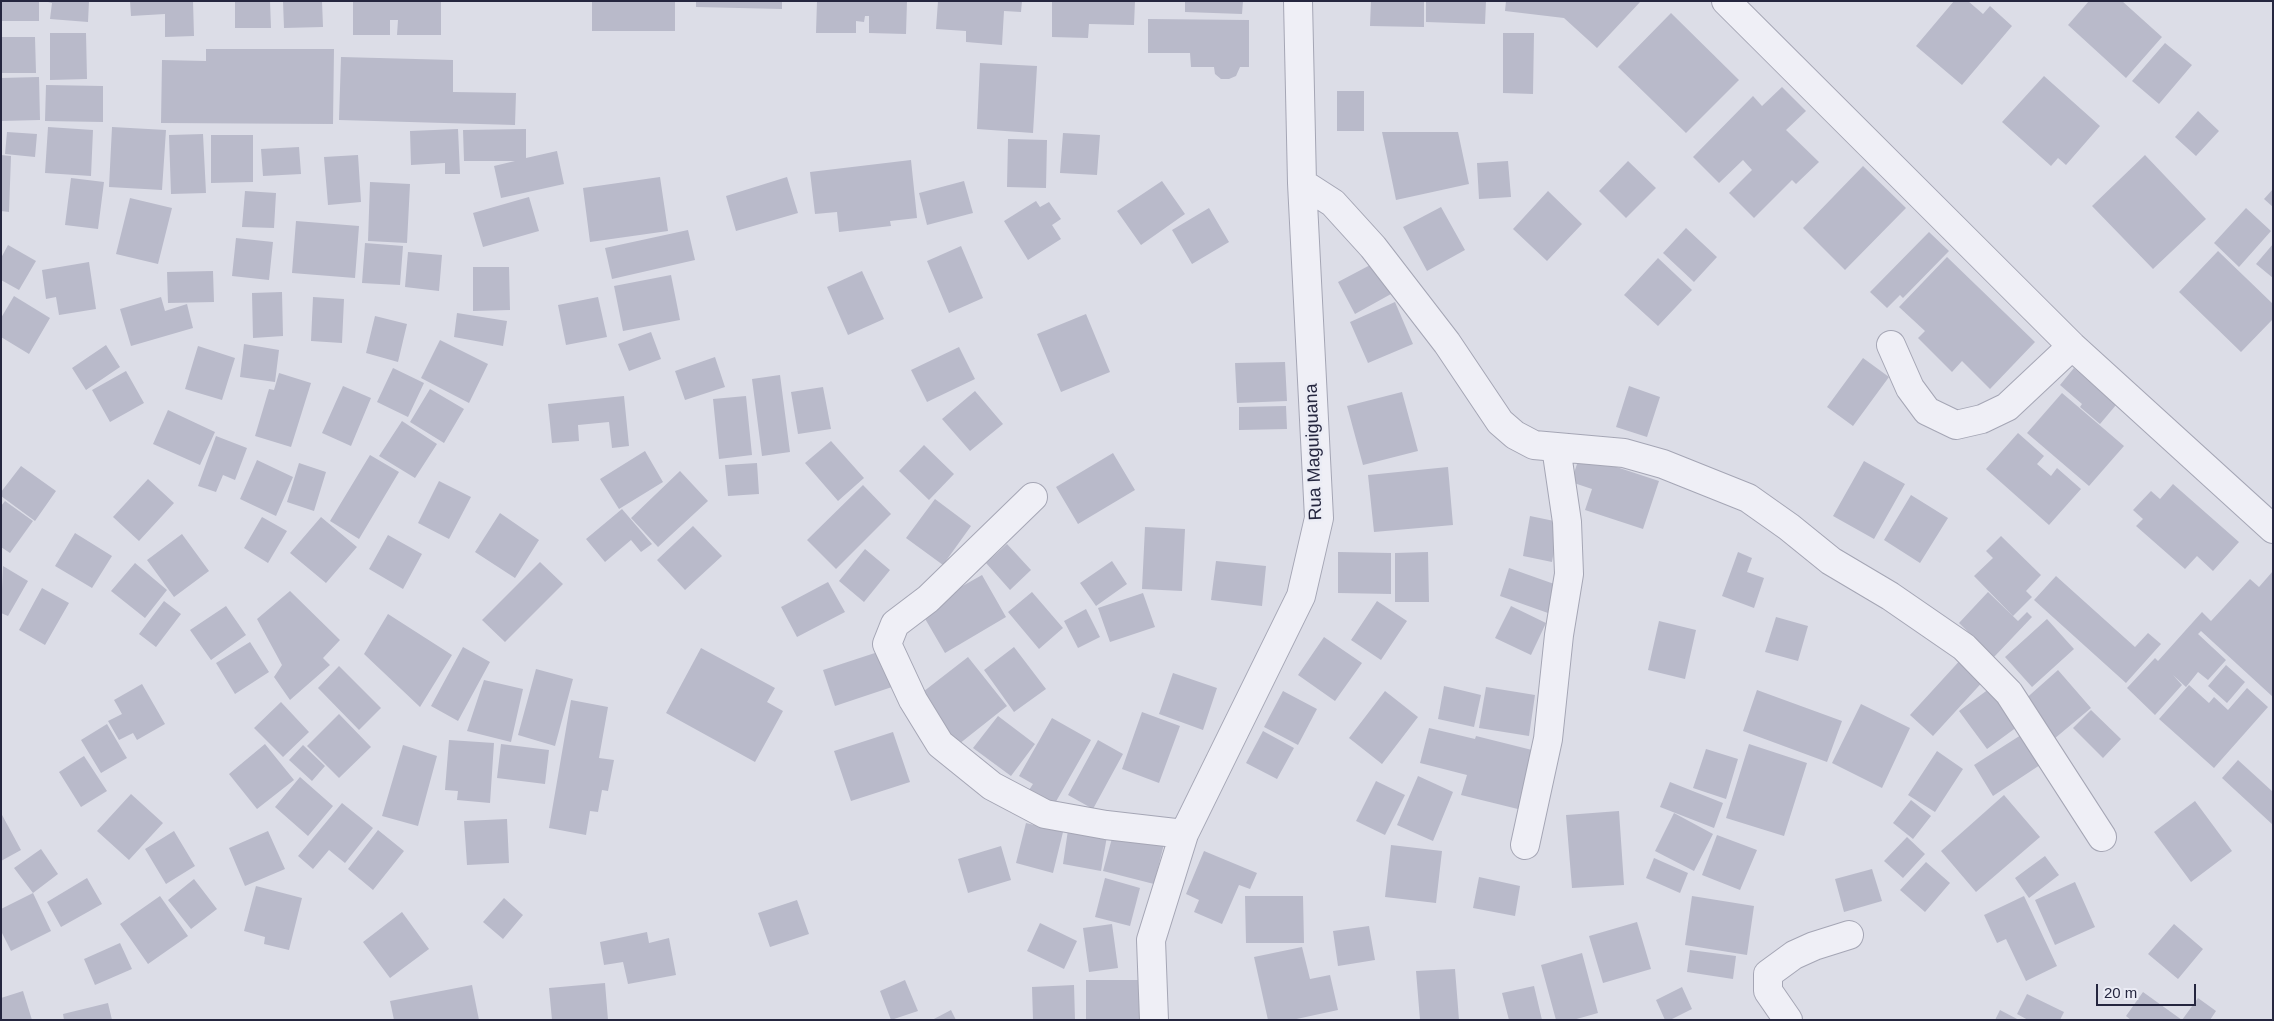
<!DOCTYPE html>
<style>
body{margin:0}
#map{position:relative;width:2274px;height:1021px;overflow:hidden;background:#dcdde7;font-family:Helvetica,sans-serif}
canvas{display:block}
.frame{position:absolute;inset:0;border:2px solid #25263f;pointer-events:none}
.scale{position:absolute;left:2096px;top:984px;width:100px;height:22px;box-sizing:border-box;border:2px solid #25263f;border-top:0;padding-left:6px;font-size:15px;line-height:18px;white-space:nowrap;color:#25263f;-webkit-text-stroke:4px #ebecf5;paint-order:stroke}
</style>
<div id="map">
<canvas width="2274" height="1021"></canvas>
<div class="frame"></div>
<div class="scale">20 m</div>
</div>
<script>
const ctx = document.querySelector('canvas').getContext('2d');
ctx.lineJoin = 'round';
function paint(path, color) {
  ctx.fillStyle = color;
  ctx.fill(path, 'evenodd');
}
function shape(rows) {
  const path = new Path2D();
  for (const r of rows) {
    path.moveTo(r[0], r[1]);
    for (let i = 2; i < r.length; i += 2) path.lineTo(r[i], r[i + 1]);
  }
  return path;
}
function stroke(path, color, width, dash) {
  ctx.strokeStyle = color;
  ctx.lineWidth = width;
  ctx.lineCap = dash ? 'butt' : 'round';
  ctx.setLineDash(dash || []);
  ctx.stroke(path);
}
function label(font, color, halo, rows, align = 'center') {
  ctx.font = font + ' Helvetica,sans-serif';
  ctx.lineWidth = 5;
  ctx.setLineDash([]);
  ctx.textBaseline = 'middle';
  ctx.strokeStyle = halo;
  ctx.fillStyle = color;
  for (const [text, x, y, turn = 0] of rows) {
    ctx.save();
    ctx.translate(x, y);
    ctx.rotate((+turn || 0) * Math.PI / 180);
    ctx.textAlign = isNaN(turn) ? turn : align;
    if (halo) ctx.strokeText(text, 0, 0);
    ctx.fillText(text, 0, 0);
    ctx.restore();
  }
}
const building = shape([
 [1,1,39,1,39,21,1,21],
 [44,1,89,1,88,22,50,19,52,3],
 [130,1,193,1,194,36,165,37,165,14,131,16],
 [235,1,270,1,271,28,235,28],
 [283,1,322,1,323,27,284,28],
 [353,1,441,1,441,35,397,35,398,20,390,20,390,35,353,35],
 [592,1,675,1,675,31,592,31],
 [696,1,782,1,782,9,696,7],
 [817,1,907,1,906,34,869,33,869,16,865,16,864,22,856,21,856,33,816,33],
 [938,1,1022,1,1021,12,1004,11,1002,45,966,42,966,31,936,29],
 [1052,1,1135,1,1134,25,1089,24,1088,38,1052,37],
 [1185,1,1243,1,1242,14,1185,12],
 [1371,1,1424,1,1424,27,1370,26],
 [1426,1,1486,1,1485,24,1426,22],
 [1506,1,1641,1,1597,48,1564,18,1505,11],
 [1954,1,1968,1,1983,14,1990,6,2012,26,1962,85,1916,46],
 [2089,1,2122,1,2162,37,2126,78,2068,25],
 [1671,13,1739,80,1686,133,1618,67],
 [1148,19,1249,20,1249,67,1240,67,1236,76,1229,79,1221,79,1215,74,1214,67,1191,67,1190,53,1148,53],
 [50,33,86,33,87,79,50,80],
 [1503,33,1534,33,1533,94,1503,93],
 [1,37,35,37,36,73,1,73],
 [2165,43,2192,65,2159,104,2132,81],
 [206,49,334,49,333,124,161,123,162,60,206,61],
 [341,57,453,60,453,92,516,93,515,125,339,120],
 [980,63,1037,66,1033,133,977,129],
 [2044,76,2100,126,2066,165,2058,158,2051,166,2002,122],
 [39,77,40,120,1,121,1,78],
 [46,85,103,86,103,122,45,121],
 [1782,87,1806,111,1786,130,1819,162,1796,184,1792,180,1754,218,1729,193,1752,170,1743,160,1719,183,1693,157,1753,96,1762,106],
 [1337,91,1364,91,1364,131,1337,131],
 [2198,111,2219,131,2196,156,2175,137],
 [48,127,93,130,91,176,45,173],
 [112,127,166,130,162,190,109,187],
 [458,129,460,174,445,174,445,163,411,165,410,131],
 [526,129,526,158,557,151,564,184,501,198,494,166,515,161,464,161,463,130],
 [7,132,37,134,35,157,5,154],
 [1382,132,1458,132,1469,184,1396,200],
 [1063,133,1100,135,1097,175,1060,173],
 [203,134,206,193,171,194,169,135],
 [211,135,253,135,253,182,211,183],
 [1008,139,1047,140,1046,188,1007,187],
 [299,147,301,174,263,176,261,149],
 [1,155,11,156,9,212,1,211],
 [358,155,361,202,328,205,324,157],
 [2145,155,2206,219,2153,269,2092,206],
 [911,160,917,218,890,221,891,226,839,232,837,212,815,214,810,172],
 [1508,161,1511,197,1479,199,1477,163],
 [1628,161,1656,188,1626,218,1599,191],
 [1863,166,1906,208,1845,270,1803,228],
 [660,177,668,231,590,242,583,188],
 [787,177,798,213,736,231,726,196],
 [71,178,104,182,98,229,65,225],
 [964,181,973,213,927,225,919,193],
 [1162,181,1185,214,1141,245,1117,211],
 [370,182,410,184,407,243,368,241],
 [2273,189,2273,207,2264,199],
 [245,191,276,193,274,228,242,227],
 [1548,191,1582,224,1547,261,1513,229],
 [529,197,539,231,483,247,473,213],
 [130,198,172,208,158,264,116,254],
 [1036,201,1040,207,1049,202,1061,219,1052,225,1061,239,1028,260,1004,221],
 [1441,207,1465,250,1427,271,1403,227],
 [1209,208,1229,242,1192,264,1172,230],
 [2246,208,2271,231,2239,267,2214,243],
 [296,221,359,226,355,278,292,273],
 [1686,228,1717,257,1694,282,1663,253],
 [688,230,695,260,612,279,605,248],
 [1929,232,1949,251,1903,298,1900,295,1887,308,1870,292],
 [236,238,273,242,269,280,232,276],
 [365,243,403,246,400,285,362,283],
 [2273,244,2273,278,2256,264],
 [8,245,36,261,19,290,1,280,1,258],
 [961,246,983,298,949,313,927,261],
 [2218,251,2273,304,2273,319,2241,352,2179,292],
 [408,252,442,255,439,291,405,287],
 [1947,257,2035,342,1990,389,1962,361,1952,372,1918,338,1925,331,1899,307],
 [1658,258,1692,290,1658,326,1624,295],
 [89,262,96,309,59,315,56,297,46,299,42,270],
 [1374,263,1391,294,1355,314,1338,282],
 [473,267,509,267,510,310,473,311],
 [213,271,214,302,168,303,167,272],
 [862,271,884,319,848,335,827,287],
 [671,275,680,320,623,331,614,286],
 [282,292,283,336,253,338,252,293],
 [14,296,50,318,29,354,1,337,1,318],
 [161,297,165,311,187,304,193,328,131,346,120,309],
 [313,297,344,299,342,343,311,341],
 [598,297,607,337,566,345,558,305],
 [1395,302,1413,344,1368,363,1350,322],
 [457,313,507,321,503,346,454,337],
 [1086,314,1110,372,1061,392,1037,334],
 [375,316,407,324,398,362,366,353],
 [651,332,661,359,629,371,618,344],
 [440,340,488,364,469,403,421,378],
 [244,344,279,350,275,382,240,377],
 [106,345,120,367,86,390,72,368],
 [198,346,235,358,222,400,185,389],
 [959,347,975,379,927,402,911,370],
 [715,357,725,387,685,400,675,371],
 [1863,358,1889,377,1853,426,1827,407],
 [1285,362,1287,401,1237,403,1235,363],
 [393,368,424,383,408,417,377,402],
 [2074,368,2116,405,2100,424,2080,407,2082,404,2060,385],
 [126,371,144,403,110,422,92,390],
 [279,373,311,383,291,447,255,436,269,389,274,390],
 [780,375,790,452,762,456,752,379],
 [343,386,371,398,351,446,322,433],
 [1629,386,1660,397,1647,437,1616,427],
 [823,387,831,429,798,434,791,392],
 [430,389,464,409,444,443,410,422],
 [975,391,1003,424,970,451,942,419],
 [1402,392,1418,451,1363,465,1347,406],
 [2062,393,2124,446,2089,486,2027,433],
 [624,396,629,446,612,448,609,422,578,425,579,441,552,443,548,404],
 [746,396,752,455,719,459,713,399],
 [1286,406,1287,429,1239,430,1239,407],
 [168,410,215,432,200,465,153,444],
 [402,421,437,444,415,478,379,456],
 [2018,433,2044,456,2037,464,2051,476,2057,468,2081,489,2049,525,1986,469],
 [216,436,247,448,235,480,223,475,216,492,198,486],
 [831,441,864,478,838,501,805,463],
 [924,445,954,474,929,500,899,471],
 [645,451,663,482,619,509,600,479],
 [1113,453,1135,490,1078,524,1056,487],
 [370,455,399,472,359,539,330,521],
 [1580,455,1659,481,1643,529,1585,510,1592,489,1571,482],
 [257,460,293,477,276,516,240,499],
 [1864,461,1905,484,1874,539,1833,516],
 [299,463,326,472,314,511,287,502],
 [757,463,759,494,728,496,725,465],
 [21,466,56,491,35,521,1,496,1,492],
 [1448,467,1453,525,1374,532,1368,475],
 [680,471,708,501,658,547,631,518],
 [148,479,174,503,139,541,113,517],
 [439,481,471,497,449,539,418,523],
 [2173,484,2239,542,2213,571,2197,556,2185,569,2136,526,2143,519,2133,510,2151,491,2160,499],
 [863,485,891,514,836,569,807,540],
 [1911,495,1948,518,1920,563,1884,540],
 [935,499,971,526,943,565,906,538],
 [5,501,33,521,10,553,1,547,1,506],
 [622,509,652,544,641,552,631,540,605,562,586,539],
 [500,513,539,540,515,578,475,552],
 [1530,516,1559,522,1552,562,1523,556],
 [262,517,287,531,268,563,244,548],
 [321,517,357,547,326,583,290,553],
 [693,526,722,556,685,590,657,560],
 [1145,527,1185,529,1182,591,1142,589],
 [75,533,112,556,92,588,55,566],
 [182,534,209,571,174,597,147,560],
 [388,535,422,554,403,589,369,569],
 [2001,536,2041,575,2026,591,2032,597,2013,616,1974,576,1993,558,1986,551],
 [1007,544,1031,570,1010,590,986,563],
 [865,549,890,570,864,602,839,581],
 [1338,552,1391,553,1391,594,1338,593],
 [1428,552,1429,602,1395,602,1395,553],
 [1738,552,1752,558,1747,572,1764,578,1754,608,1722,596],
 [1112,561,1127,584,1096,606,1080,583],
 [1216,561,1266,566,1262,606,1211,600],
 [540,562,563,584,505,642,482,620],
 [135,563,167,590,145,618,111,591],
 [3,566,28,581,8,616,1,613],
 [1509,568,1557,585,1548,613,1500,596],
 [2273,571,2273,697,2201,631,2198,634,2226,660,2208,680,2198,672,2186,687,2173,675,2182,685,2155,715,2127,688,2155,658,2158,661,2202,612,2211,621,2250,579,2259,587],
 [982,575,1006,617,945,653,920,610],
 [2056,576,2135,647,2148,633,2161,644,2126,683,2034,600],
 [828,582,845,612,797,637,781,607],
 [42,588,69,603,45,645,19,630],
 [290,591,340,640,323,658,330,665,290,700,274,677,282,665,257,619],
 [1032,592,1063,628,1039,649,1008,612],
 [1988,592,2018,621,2027,612,2032,617,1994,657,1959,623],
 [1143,593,1155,627,1110,642,1098,608],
 [164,601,181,614,156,647,139,634],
 [1377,601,1407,621,1381,660,1351,640],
 [226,606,246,635,211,660,190,630],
 [1511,606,1546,623,1531,655,1495,638],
 [1086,609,1100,637,1078,648,1064,621],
 [388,614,452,655,420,707,364,654],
 [1776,617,1808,626,1798,661,1765,652],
 [2047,619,2074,649,2032,687,2005,657],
 [1659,621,1696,630,1685,679,1648,670],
 [1324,637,1362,663,1335,701,1298,675],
 [250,642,269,672,235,694,216,663],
 [463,647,490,662,458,721,431,706],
 [1014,647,1046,689,1014,712,984,670],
 [701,648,775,688,767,702,783,711,755,762,666,713],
 [881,651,892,687,835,706,823,670],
 [1964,656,1987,677,1933,736,1910,715],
 [968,657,1007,706,959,744,919,695],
 [2226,665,2245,682,2227,703,2208,686],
 [339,666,381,708,359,730,318,688],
 [536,669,573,679,555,746,518,735],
 [2058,670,2091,708,2054,739,2022,702],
 [1173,673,1217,688,1203,730,1159,714],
 [484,680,523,689,511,742,467,731],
 [142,684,165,724,137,740,133,733,119,740,108,721,122,714,114,700],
 [2189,685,2209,703,2214,697,2228,710,2247,688,2268,707,2214,768,2159,719],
 [1444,686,1481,695,1474,727,1438,719],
 [1993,686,2021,724,1987,749,1959,711],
 [1486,687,1535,695,1529,736,1479,728],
 [1757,690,1842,721,1827,762,1743,731],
 [1283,691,1317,709,1298,745,1264,727],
 [1385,691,1418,717,1382,764,1349,738],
 [571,700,608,707,599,758,614,760,608,791,602,790,598,812,590,811,586,835,549,828],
 [281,702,309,732,283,757,254,728],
 [1861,704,1910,728,1882,788,1832,763],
 [2091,710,2121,739,2103,758,2073,728],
 [1142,712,1180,726,1159,783,1122,769],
 [339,714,371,747,339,778,307,746],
 [998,716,1035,744,1011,776,973,748],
 [1052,718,1091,740,1054,805,1029,790,1033,784,1019,776],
 [107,724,127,758,101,773,81,740],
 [1429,728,1475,739,1476,736,1540,752,1526,811,1461,795,1467,775,1420,763],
 [1263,731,1294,748,1277,779,1246,763],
 [893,732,910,782,851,801,834,751],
 [2021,735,2040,765,1993,796,1974,765],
 [449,740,494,743,490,803,457,800,458,791,445,790],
 [1098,740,1123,754,1093,809,1068,795],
 [265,744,294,780,257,809,229,774],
 [501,744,549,750,545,784,497,778],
 [1749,744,1807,763,1784,836,1726,818],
 [303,745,325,766,312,781,289,760],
 [403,745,437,756,418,826,382,816],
 [1706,749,1738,759,1726,799,1693,788],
 [1937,751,1963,769,1935,812,1908,795],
 [84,756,107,791,81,807,59,772],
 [2238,760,2273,792,2273,825,2222,778],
 [1418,776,1453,792,1433,841,1397,825],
 [300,777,333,806,308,836,275,807],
 [1376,781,1405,795,1385,835,1356,821],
 [1670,782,1723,803,1714,828,1660,807],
 [131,794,163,823,129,860,97,831],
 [2004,795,2040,837,1976,892,1941,851],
 [1911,800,1931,816,1913,839,1893,823],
 [2195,801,2232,851,2191,882,2154,832],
 [342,803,373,828,345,863,329,850,313,869,298,856],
 [1619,811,1624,885,1572,888,1566,815],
 [1,813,21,850,1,861],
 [1674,813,1713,834,1694,871,1655,851],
 [507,819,509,863,467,865,464,821],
 [1026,823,1063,832,1053,873,1016,863],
 [378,830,404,851,373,890,348,869],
 [1068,830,1107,836,1101,871,1063,864],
 [174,831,195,866,166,884,145,849],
 [268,831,285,869,245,886,229,848],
 [1114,831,1164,844,1154,884,1103,871],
 [1717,835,1757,850,1740,890,1702,875],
 [1907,837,1925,854,1903,878,1884,861],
 [1391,845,1442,851,1436,903,1385,897],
 [1001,846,1011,880,968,893,958,859],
 [41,849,58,874,33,893,51,931,11,951,1,931,1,909,33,893,14,868],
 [1204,851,1257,873,1250,889,1239,885,1222,924,1194,912,1199,900,1186,894],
 [2045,856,2059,875,2029,898,2015,878],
 [1654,858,1688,873,1680,893,1646,878],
 [1926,862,1950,883,1925,912,1900,890],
 [1872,869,1882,901,1844,912,1835,879],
 [1479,877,1520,886,1515,916,1473,908],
 [87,878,102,904,61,927,47,902],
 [1105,878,1140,888,1130,926,1095,917],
 [194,879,217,909,191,929,168,900],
 [2075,882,2095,927,2055,945,2035,900],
 [256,886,302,898,289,950,264,944,265,937,244,931],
 [160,896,188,936,148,964,120,924],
 [1245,896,1303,896,1304,943,1246,943],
 [1692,896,1754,906,1747,955,1685,945],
 [2024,896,2057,966,2026,981,2006,939,1997,943,1984,915],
 [504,898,523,915,503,939,483,922],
 [797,900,809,934,770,947,758,913],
 [402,912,429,949,390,978,363,942],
 [1637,922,1651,969,1603,983,1589,936],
 [1040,923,1077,941,1064,969,1027,951],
 [1112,924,1118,968,1089,972,1083,928],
 [2174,924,2203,949,2178,979,2148,954],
 [1369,926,1375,960,1338,966,1333,931],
 [647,932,649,943,669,938,676,975,628,984,623,962,604,965,600,942],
 [120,943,132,969,95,985,84,959],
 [1302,947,1310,979,1330,975,1338,1010,1292,1020,1268,1020,1254,957],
 [1690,950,1736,956,1733,979,1687,972],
 [1582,953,1598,1013,1573,1020,1556,1020,1541,965],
 [1455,969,1459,1020,1420,1020,1416,971],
 [905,980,918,1011,891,1020,880,991],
 [1086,980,1139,980,1139,1020,1086,1020],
 [605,983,608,1020,552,1020,549,988],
 [472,985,479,1020,394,1020,390,1001],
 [1074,985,1075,1020,1033,1020,1032,987],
 [1534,986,1542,1020,1509,1020,1502,993],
 [1682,987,1692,1009,1670,1020,1665,1020,1656,1000],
 [23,991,32,1020,1,1020,1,998],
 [2143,992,2182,1020,2198,998,2216,1011,2210,1020,2131,1020,2126,1016],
 [2027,994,2064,1012,2060,1020,2028,1020,2017,1014],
 [108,1003,112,1020,64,1020,63,1014],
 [951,1010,956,1020,932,1020],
 [2000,1010,2019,1020,1995,1020]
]);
const minor = shape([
 [1726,1,2072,346,2273,529],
 [1302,183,1333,203,1373,247,1447,343,1500,422,1515,435,1534,445,1624,453,1663,464,1748,498,1789,527,1831,561,1890,596,1964,647,2009,693,2102,837],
 [1891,345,1910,388,1927,411,1956,425,1982,419,2007,407,2072,346],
 [1033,497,928,599,895,624,887,644,913,700,940,744,992,786,1045,814,1106,825,1184,834],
 [1525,845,1548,739,1559,635,1569,574,1567,522,1556,447],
 [1154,1020,1151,940,1184,834,1301,596,1319,518,1302,183,1298,1],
 [1788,1020,1768,991,1768,974,1794,955,1814,946,1849,935]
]);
const streetNames = [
 ["Rua Maguiguana",1314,452,-92]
];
paint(building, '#b9baca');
stroke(minor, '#a5a6b5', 30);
stroke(minor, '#efeff6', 28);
label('18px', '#25263f', '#ebecf5', streetNames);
</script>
